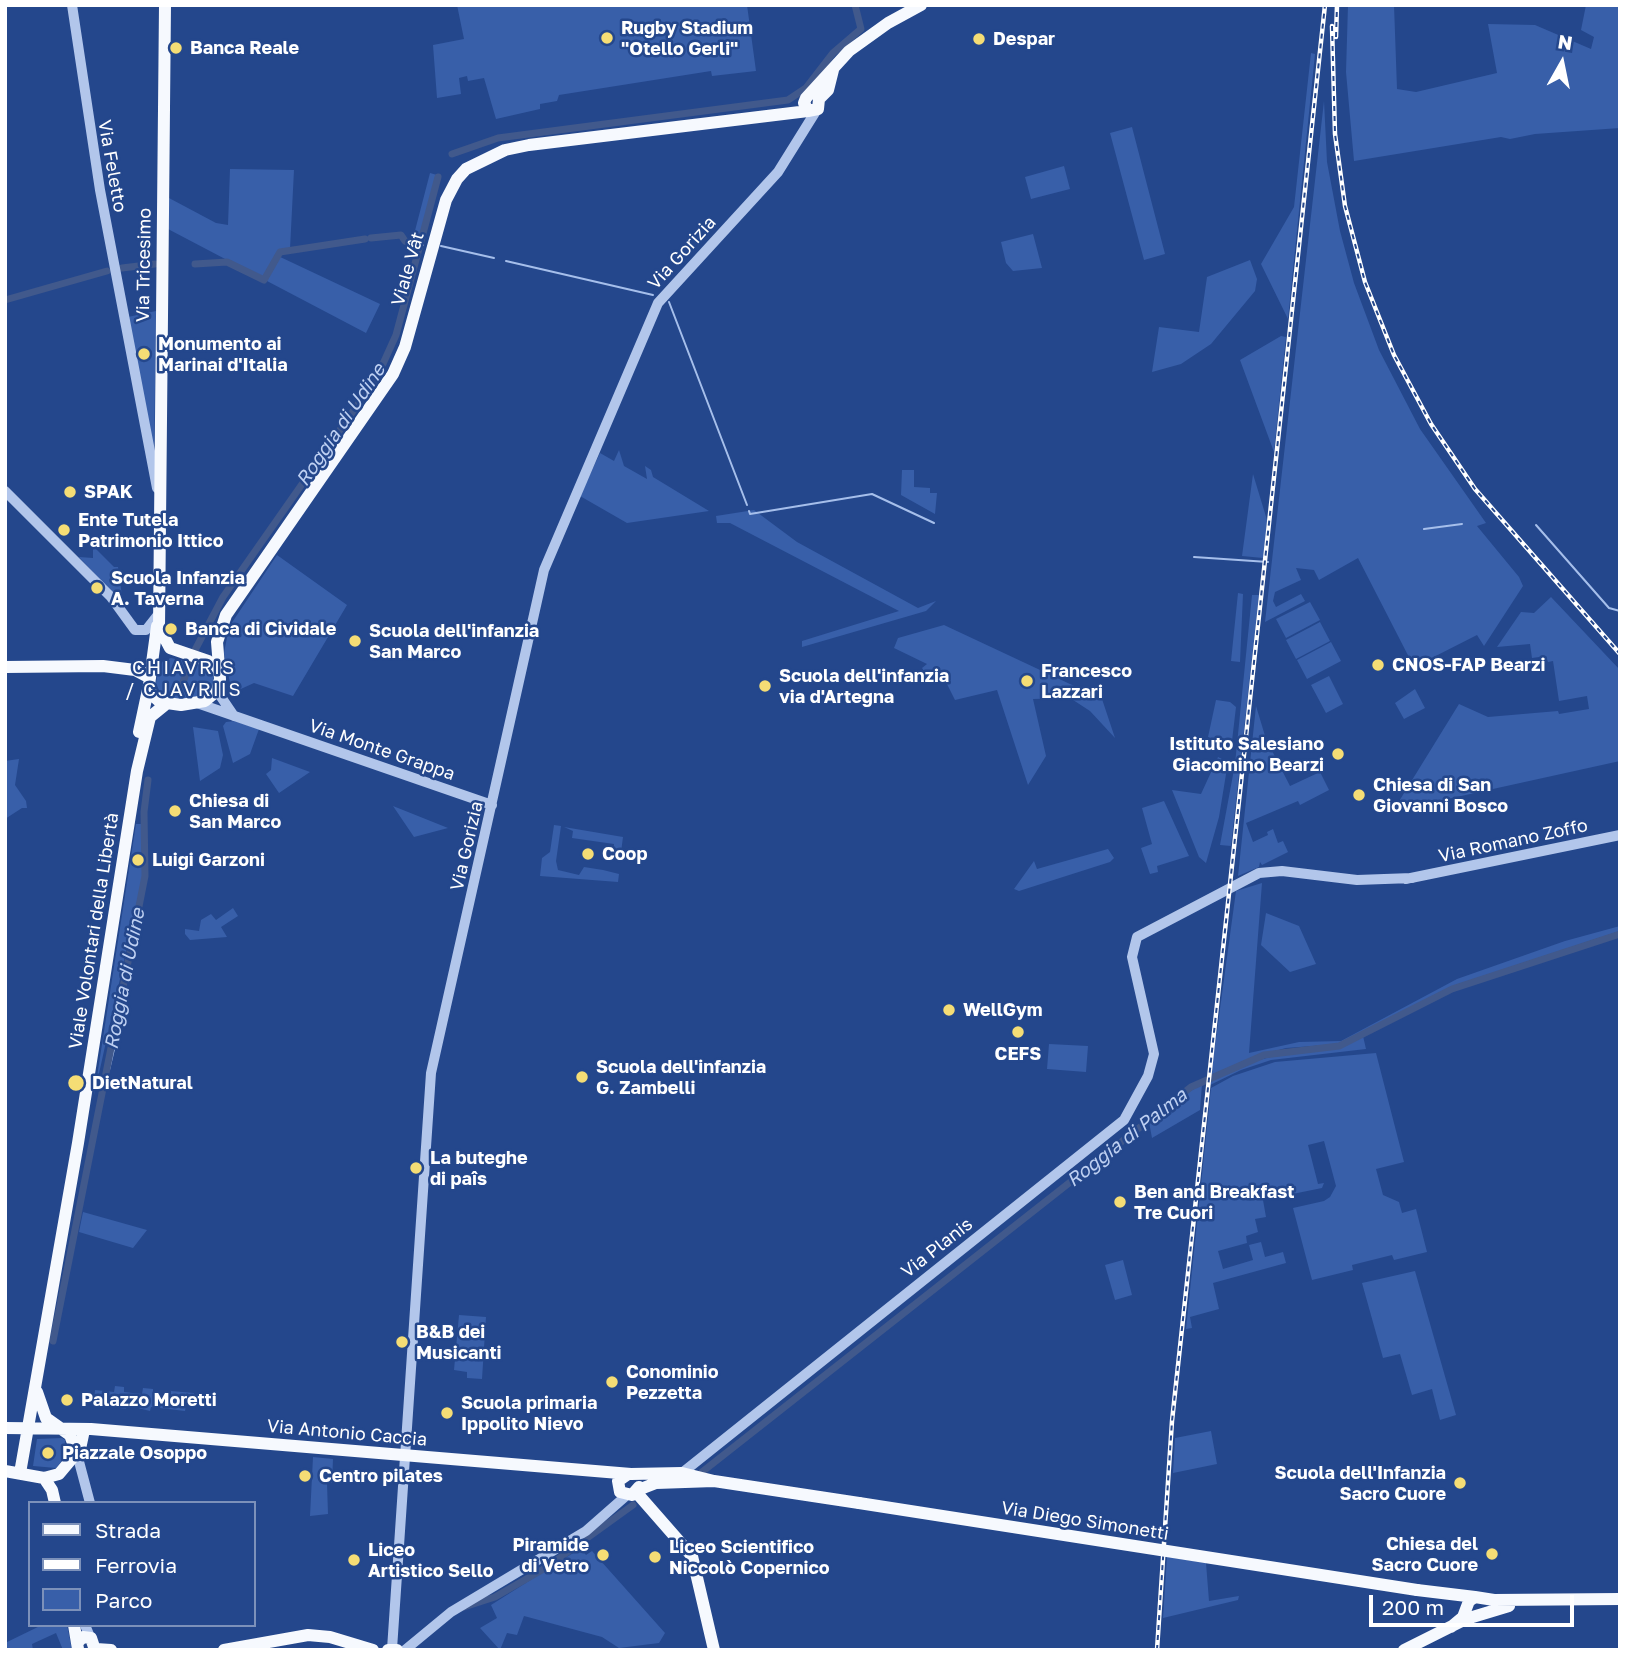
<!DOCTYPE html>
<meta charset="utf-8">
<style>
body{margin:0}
#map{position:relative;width:1625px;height:1655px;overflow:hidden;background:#24478c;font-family:"Golos Text",sans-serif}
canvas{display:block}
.frame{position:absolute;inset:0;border:7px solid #fff;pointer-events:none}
.legend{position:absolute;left:28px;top:1501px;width:228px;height:126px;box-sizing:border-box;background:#24478c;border:2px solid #7c91ba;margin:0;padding:9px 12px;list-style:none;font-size:21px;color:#fff}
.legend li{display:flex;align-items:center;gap:14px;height:35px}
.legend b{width:35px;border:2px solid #7c91ba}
.north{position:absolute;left:1527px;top:28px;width:70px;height:70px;-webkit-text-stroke:5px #24478c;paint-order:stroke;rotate:9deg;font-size:19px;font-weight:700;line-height:28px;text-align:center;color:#fff}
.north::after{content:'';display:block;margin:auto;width:24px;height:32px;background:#fff;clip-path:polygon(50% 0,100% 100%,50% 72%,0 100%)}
.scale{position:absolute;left:1369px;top:1595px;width:205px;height:32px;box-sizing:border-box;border:4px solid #fff;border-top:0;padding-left:9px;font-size:21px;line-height:24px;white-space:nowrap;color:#fff;-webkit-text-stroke:5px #24478c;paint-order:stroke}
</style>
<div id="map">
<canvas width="1625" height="1655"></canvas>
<div class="frame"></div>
<ul class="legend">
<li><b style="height:9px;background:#f6f9fe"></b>Strada</li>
<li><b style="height:9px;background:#fff"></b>Ferrovia</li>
<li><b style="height:19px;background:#385fa9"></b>Parco</li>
</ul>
<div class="north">N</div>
<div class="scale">200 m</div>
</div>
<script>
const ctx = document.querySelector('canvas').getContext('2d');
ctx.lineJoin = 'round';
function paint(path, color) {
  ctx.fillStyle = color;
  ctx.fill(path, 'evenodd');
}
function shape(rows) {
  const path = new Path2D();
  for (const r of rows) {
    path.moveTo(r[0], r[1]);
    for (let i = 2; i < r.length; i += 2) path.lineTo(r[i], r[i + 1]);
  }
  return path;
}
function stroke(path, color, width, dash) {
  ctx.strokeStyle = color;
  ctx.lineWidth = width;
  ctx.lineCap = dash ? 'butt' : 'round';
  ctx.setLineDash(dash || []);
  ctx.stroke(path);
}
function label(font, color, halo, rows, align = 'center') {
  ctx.font = font + ' "Golos Text",sans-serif';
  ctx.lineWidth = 5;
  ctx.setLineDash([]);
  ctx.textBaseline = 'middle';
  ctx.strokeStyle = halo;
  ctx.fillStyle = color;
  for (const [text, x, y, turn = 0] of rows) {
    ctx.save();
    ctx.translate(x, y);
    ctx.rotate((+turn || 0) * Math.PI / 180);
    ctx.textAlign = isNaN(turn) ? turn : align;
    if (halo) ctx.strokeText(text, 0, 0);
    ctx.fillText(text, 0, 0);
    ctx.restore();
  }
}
const green = shape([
 [457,5,747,5,756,71,712,76,711,71,559,95,557,101,540,104,540,109,496,119,484,78,468,81,467,76,459,78,461,94,437,98,433,45,464,39],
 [1348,5,1394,5,1397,89,1416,92,1497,73,1488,24,1535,25,1591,49,1594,37,1581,30,1586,5,1620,5,1620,128,1535,134,1510,139,1501,137,1354,161,1346,72],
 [1311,53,1315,54,1288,319,1261,264,1294,207],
 [1324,101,1327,162,1340,231,1354,283,1379,350,1420,429,1486,523,1477,526,1519,577,1523,586,1484,646,1477,635,1414,667,1358,558,1319,580,1314,570,1296,568,1301,580,1275,592,1273,601,1276,607,1301,594,1305,601,1265,622],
 [1132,127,1165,254,1144,260,1110,133],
 [1064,166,1070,189,1031,199,1025,177],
 [230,169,294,170,290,249,278,251,276,255,380,304,366,333,168,229,169,198,216,223,228,225],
 [430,173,437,175,416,248,411,246],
 [1033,234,1042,268,1013,271,1006,263,1001,242],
 [1250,260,1257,279,1255,291,1211,344,1181,364,1152,372,1159,327,1199,332,1207,277],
 [156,311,154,458,128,317],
 [1281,336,1286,337,1274,452,1240,360],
 [619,450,624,466,647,479,645,466,651,470,653,477,709,511,627,523,580,496,600,453,614,461],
 [902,470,914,470,914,487,930,488,930,493,937,493,935,514,901,495],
 [1253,474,1267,520,1263,558,1242,556],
 [754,510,797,542,918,608,936,601,926,611,802,647,802,641,899,611,730,523,717,523,716,516],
 [93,546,114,567,118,567,122,596,118,599,79,557,93,558],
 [277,555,347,605,293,696,254,683,232,693,224,653,229,627],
 [1238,593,1243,594,1240,662,1231,661],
 [1252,595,1259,595,1231,846,1220,845,1235,764],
 [1551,597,1620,670,1620,761,1393,811,1459,704,1488,717,1558,711,1559,714,1589,709,1587,696,1559,701,1553,661,1548,662,1546,656,1532,658,1530,644,1497,647,1521,612,1534,613],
 [1310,602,1320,620,1286,638,1276,619],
 [1320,622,1330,641,1296,659,1286,640],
 [944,625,1102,699,1115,738,1090,711,1070,698,1033,699,1046,756,1028,785,997,690,955,700,941,672,929,678,922,668,927,664,894,648,898,638],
 [1331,642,1341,661,1307,679,1297,660],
 [171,658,204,665,213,674,213,688,204,696,179,700,162,696,156,684,158,669,163,661],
 [1329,676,1343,704,1326,713,1311,685],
 [1415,689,1425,708,1404,719,1395,703],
 [1216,700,1230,702,1236,707,1232,741,1228,745,1208,737],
 [1256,706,1266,739,1290,786,1320,772,1329,790,1300,805,1298,801,1246,823,1253,842,1268,835,1267,832,1273,829,1278,843,1283,841,1288,852,1262,865,1260,862,1259,867,1238,876],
 [235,721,259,729,250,754,233,763,223,726,226,722],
 [193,727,218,731,223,755,220,768,200,781],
 [1218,757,1228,762,1219,817,1206,863,1199,857,1172,790,1201,794],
 [272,758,310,772,279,793,266,774,271,770],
 [19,759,15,785,26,801,27,808,22,808,5,819,5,761],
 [1164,801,1189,856,1157,866,1158,872,1150,874,1141,848,1152,844,1142,808],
 [393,806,448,828,414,837],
 [136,824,143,824,145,866,94,1096],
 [554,825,561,826,556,861,558,870,579,875,584,867,603,870,619,874,618,882,540,876,542,858,550,852],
 [564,827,623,837,620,860,612,859,614,844,572,838,573,831],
 [1108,849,1114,858,1110,862,1019,891,1014,889,1034,861,1037,869],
 [1262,883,1249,1053,1299,1042,1341,1041,1457,979,1565,941,1620,926,1620,931,1453,986,1340,1044,1286,1048,1253,1057,1211,1075,1236,891],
 [233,908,238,916,221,927,227,937,190,940,185,934,185,929,199,931,201,920,211,914,216,920],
 [1266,913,1299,926,1316,964,1290,972,1261,945],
 [1363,1036,1366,1049,1271,1060,1241,1070,1210,1085,1211,1080,1245,1064,1281,1054,1340,1048],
 [1049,1044,1088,1046,1086,1072,1047,1069],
 [1376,1053,1404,1162,1376,1169,1383,1195,1399,1202,1402,1213,1416,1209,1427,1252,1394,1260,1392,1255,1352,1265,1353,1270,1312,1280,1293,1208,1324,1201,1330,1197,1336,1186,1324,1141,1308,1145,1318,1184,1324,1183,1322,1188,1263,1200,1266,1217,1255,1219,1258,1232,1246,1236,1247,1243,1218,1251,1223,1269,1253,1260,1249,1245,1261,1242,1265,1257,1283,1252,1286,1263,1213,1283,1219,1309,1190,1317,1192,1328,1186,1329,1211,1088,1233,1076,1275,1062],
 [1202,1084,1200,1110,1152,1138,1149,1122,1173,1102],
 [83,1212,147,1230,133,1248,79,1232],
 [1123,1260,1132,1295,1115,1300,1105,1265],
 [1415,1271,1456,1415,1440,1420,1432,1389,1412,1395,1400,1354,1383,1358,1362,1283],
 [459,1315,486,1317,482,1379,467,1378,467,1372,454,1370],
 [115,1386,124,1387,124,1392,142,1394,143,1388,153,1389,153,1395,171,1396,171,1391,194,1393,193,1406,186,1405,185,1411,151,1407,150,1411,126,1405,126,1409,118,1408,118,1405,94,1401,95,1390,114,1392],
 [1211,1431,1217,1464,1173,1473,1175,1438],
 [62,1438,65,1440,64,1458,56,1468,33,1466,37,1439],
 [313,1457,333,1459,332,1483,327,1483,328,1514,310,1516],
 [581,1548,586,1555,592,1551,665,1633,659,1643,619,1648,602,1637,524,1616,517,1635,507,1633,500,1650,480,1628,497,1618,491,1605],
 [1167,1557,1206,1563,1209,1601,1239,1596,1238,1600,1163,1618],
 [42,1625,67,1625,72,1650,63,1650,56,1633,32,1644,33,1650,5,1648,5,1643]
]);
const stream = shape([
 [420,245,423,245],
 [441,246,494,258],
 [506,261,653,295],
 [669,302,747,505],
 [749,511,750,514,872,494,934,523],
 [1536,525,1609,608,1620,611],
 [1424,529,1462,524],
 [1194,557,1268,562],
 [109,1070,119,1028,117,1021]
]);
const canal = shape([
 [452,154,498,138,788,100,806,88,833,53,861,29,855,5],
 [371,238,401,235,405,241],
 [195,264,227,262,264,280,280,252,365,239],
 [122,268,155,264],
 [5,300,107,271],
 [195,650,223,597,377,377,396,335,438,177],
 [182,685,190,663],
 [53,1341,145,876,144,812,148,780],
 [702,1472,1191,1087,1264,1055,1339,1046,1452,989,1620,934],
 [464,1607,495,1597,547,1567,633,1505]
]);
const minor = shape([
 [72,5,100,190,157,488],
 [5,491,111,597,135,630,146,630,157,616],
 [217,691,234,716],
 [197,703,492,805],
 [1406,879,1620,835],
 [77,1454,90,1503],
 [682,1473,1124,1120,1148,1076,1154,1054,1132,957,1137,937,1259,873,1282,871,1357,880,1412,878],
 [85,1625,90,1637],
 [392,1649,431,1073,544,570,658,303,778,172,816,111],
 [405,1650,451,1612,586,1531,627,1495]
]);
const major = shape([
 [165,5,159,627,170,648,208,661,219,672],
 [833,70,828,90,819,99,818,109,808,111,804,103,806,98,849,51,888,23,921,5],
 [5,667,103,666,135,670,150,678],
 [149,685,151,694,160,702,181,705,205,701,217,691,220,679,217,642,226,615,393,374,405,347,446,200,457,179,466,169,505,150,529,145,808,111],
 [139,732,149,685,157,626],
 [37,1392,46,1418,70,1435,77,1454],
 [5,1428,91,1429,631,1474,682,1473,714,1481],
 [5,1471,44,1478,59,1474,80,1449,84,1430],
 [20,1473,78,1143,137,771,150,717,166,704],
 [628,1474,618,1481,620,1492,632,1495,639,1487],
 [44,1478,52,1490,55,1503],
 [638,1490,656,1483,714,1481,859,1503],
 [636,1492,692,1556,714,1650],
 [1417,1590,1475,1597],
 [74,1625,78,1649],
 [1451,1627,1463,1617,1469,1601,1475,1597,1494,1600,1620,1599],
 [78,1642,83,1637,91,1638,95,1650],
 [96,1649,111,1650],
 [224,1650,308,1635,330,1637,373,1650],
 [388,1650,397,1650],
 [1404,1650,1466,1619,1509,1606]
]);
const rail = shape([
 [1332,26,1335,134,1345,206,1365,282,1394,355,1431,424,1475,489,1620,654],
 [1336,37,1337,5],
 [1157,1650,1172,1421,1325,5]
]);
const majorBridge = shape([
 [859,1503,1417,1590]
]);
const markers = [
 [607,38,7,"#f5dd75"],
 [979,39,7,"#f5dd75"],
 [176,48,7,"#f5dd75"],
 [144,354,7,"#f5dd75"],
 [70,492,7,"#f5dd75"],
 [64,530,7,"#f5dd75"],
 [97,588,7,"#f5dd75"],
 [171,629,7,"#f5dd75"],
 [355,641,7,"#f5dd75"],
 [1378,665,7,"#f5dd75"],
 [1027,681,7,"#f5dd75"],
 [765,686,7,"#f5dd75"],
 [1338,754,7,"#f5dd75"],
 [1359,795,7,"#f5dd75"],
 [175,811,7,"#f5dd75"],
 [588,854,7,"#f5dd75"],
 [138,860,7,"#f5dd75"],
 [949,1010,7,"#f5dd75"],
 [1018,1032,7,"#f5dd75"],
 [582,1077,7,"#f5dd75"],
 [76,1083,9,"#f5dd75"],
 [416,1168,7,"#f5dd75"],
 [1120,1202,7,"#f5dd75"],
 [402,1342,7,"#f5dd75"],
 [612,1382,7,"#f5dd75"],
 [67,1400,7,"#f5dd75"],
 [447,1413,7,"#f5dd75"],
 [48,1453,7,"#f5dd75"],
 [305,1476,7,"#f5dd75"],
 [1460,1483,7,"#f5dd75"],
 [1492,1554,7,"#f5dd75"],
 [603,1555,7,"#f5dd75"],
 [655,1557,7,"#f5dd75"],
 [354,1560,7,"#f5dd75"]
];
const poiNames = [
 ["Rugby Stadium",621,28],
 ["\"Otello Gerli\"",621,49],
 ["Despar",993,39],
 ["Banca Reale",190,48],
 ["Monumento ai",158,344],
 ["Marinai d'Italia",158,365],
 ["SPAK",84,492],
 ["Ente Tutela",78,520],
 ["Patrimonio Ittico",78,541],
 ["Scuola Infanzia",111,578],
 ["A. Taverna",111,599],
 ["Banca di Cividale",185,629],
 ["Scuola dell'infanzia",369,631],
 ["San Marco",369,652],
 ["CNOS-FAP Bearzi",1392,665],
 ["Francesco",1041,671],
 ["Lazzari",1041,692],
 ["Scuola dell'infanzia",779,676],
 ["via d'Artegna",779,697],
 ["Istituto Salesiano",1324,744,"right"],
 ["Giacomino Bearzi",1324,765,"right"],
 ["Chiesa di San",1373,785],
 ["Giovanni Bosco",1373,806],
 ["Chiesa di",189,801],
 ["San Marco",189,822],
 ["Coop",602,854],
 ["Luigi Garzoni",152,860],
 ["WellGym",963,1010],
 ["CEFS",1018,1054,"center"],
 ["Scuola dell'infanzia",596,1067],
 ["G. Zambelli",596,1088],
 ["DietNatural",92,1083],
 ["La buteghe",430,1158],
 ["di paîs",430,1179],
 ["Ben and Breakfast",1134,1192],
 ["Tre Cuori",1134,1213],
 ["B&B dei",416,1332],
 ["Musicanti",416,1353],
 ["Conominio",626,1372],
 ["Pezzetta",626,1393],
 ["Palazzo Moretti",81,1400],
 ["Scuola primaria",461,1403],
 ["Ippolito Nievo",461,1424],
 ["Piazzale Osoppo",62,1453],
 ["Scuola dell'Infanzia",1446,1473,"right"],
 ["Sacro Cuore",1446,1494,"right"],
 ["Centro pilates",319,1476],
 ["Chiesa del",1478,1544,"right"],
 ["Sacro Cuore",1478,1565,"right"],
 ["Piramide",589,1545,"right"],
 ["di Vetro",589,1566,"right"],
 ["Liceo Scientifico",669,1547],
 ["Niccolò Copernico",669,1568],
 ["Liceo",368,1550],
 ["Artistico Sello",368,1571]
];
const streetNames = [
 ["Via Feletto",112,166,80],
 ["Via Gorizia",682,253,-48],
 ["Via Tricesimo",144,265,-89],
 ["Viale Vât",408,269,-74],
 ["Via Monte Grappa",382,750,19],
 ["Via Romano Zoffo",1513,841,-12],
 ["Via Gorizia",467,846,-77],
 ["Viale Volontari della Libertà",94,931,-81],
 ["Via Planis",937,1248,-38],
 ["Via Antonio Caccia",347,1433,5],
 ["Via Diego Simonetti",1085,1521,9]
];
const waterNames = [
 ["Roggia di Udine",341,425,-56],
 ["Roggia di Udine",125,979,-79],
 ["Roggia di Palma",1127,1138,-38]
];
const neighbourhoodNames = [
 ["CHIAVRIS",184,668],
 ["/ CJAVRIIS",184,690]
];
paint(green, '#385fa9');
stroke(stream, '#a6bfeb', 2);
stroke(canal, '#41598c', 7);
stroke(minor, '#b2c6eb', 10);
stroke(major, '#f6f9fe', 12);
stroke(rail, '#fff', 4.5);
stroke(rail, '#24478c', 2, [5]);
stroke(majorBridge, '#f6f9fe', 12);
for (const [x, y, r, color] of markers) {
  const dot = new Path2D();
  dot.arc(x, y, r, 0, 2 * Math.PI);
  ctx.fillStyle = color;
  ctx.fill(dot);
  stroke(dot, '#24478c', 2.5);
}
label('bold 18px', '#fff', '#24478c', poiNames, 'left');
label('18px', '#fff', '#24478c', streetNames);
label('italic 19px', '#bed0f2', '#24478c', waterNames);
ctx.letterSpacing = '2px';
label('19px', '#fff', '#24478c', neighbourhoodNames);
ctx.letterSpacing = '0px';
</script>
